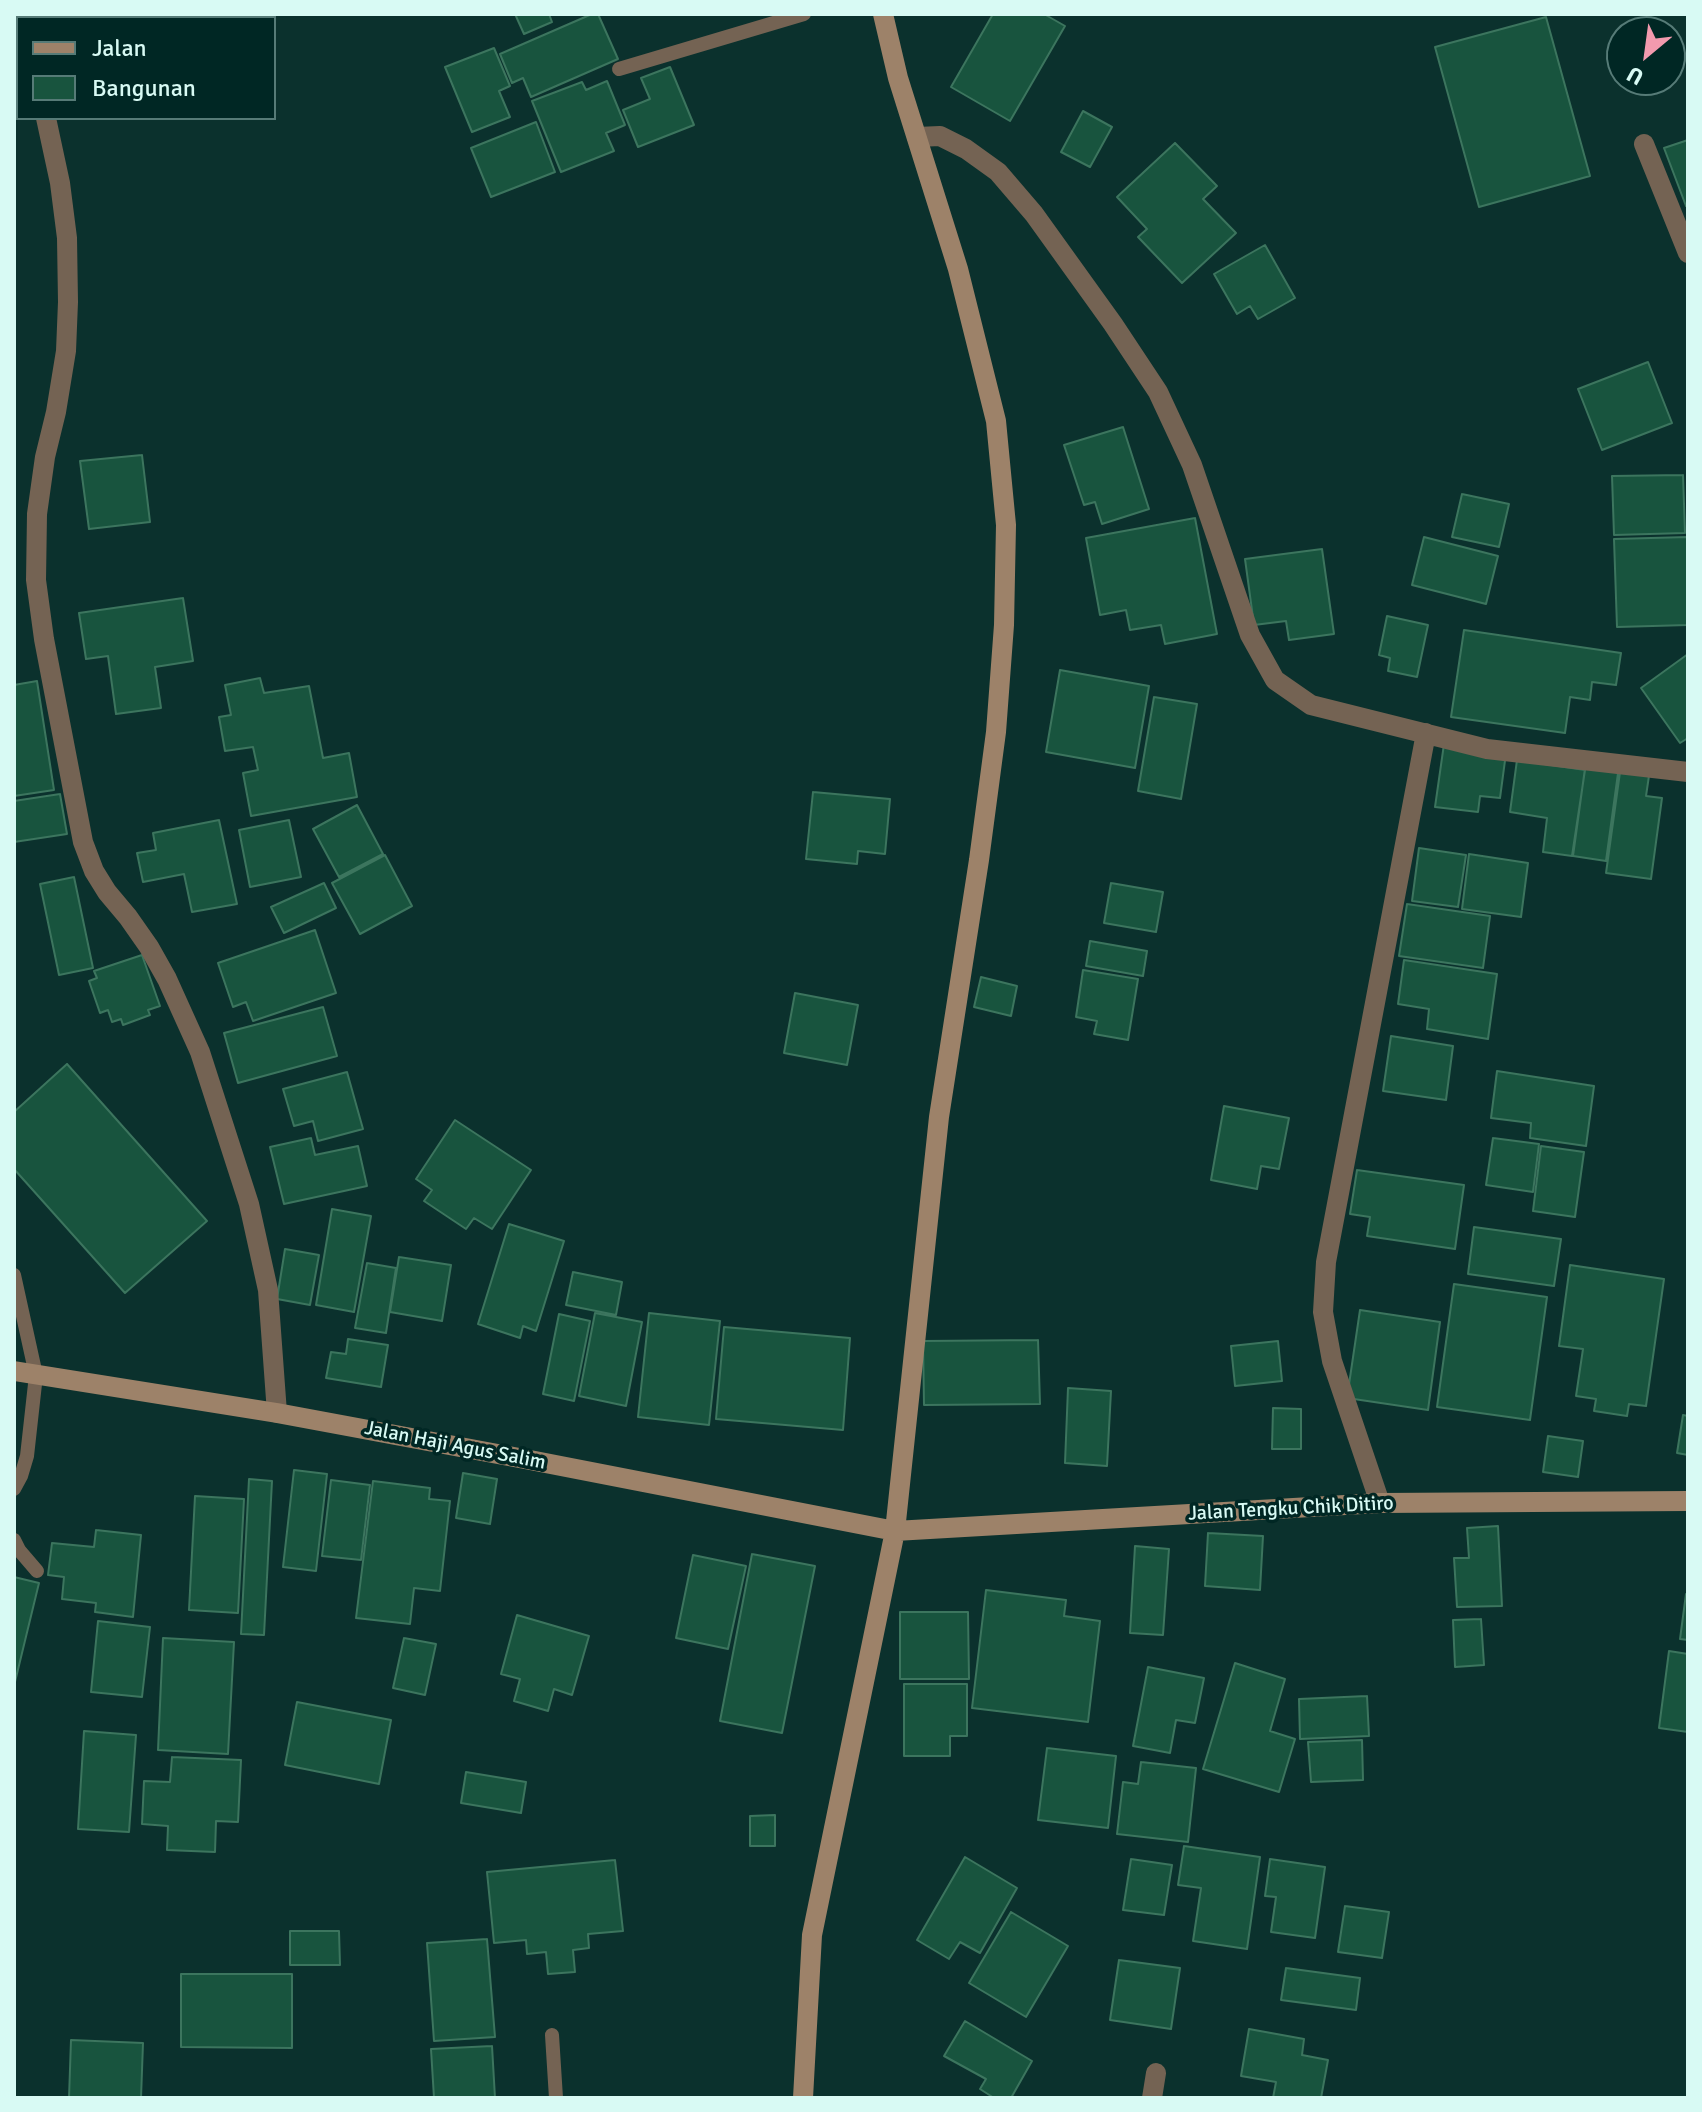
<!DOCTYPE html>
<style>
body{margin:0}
#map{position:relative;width:1702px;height:2112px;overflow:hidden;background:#0b312d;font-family:Signika,sans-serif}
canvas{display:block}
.frame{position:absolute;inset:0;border:16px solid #d8faf4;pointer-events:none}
.legend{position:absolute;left:16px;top:16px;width:260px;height:104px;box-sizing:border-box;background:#002724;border:2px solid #567b77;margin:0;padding:10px 14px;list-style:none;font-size:24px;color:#d8faf4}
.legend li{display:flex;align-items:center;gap:16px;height:40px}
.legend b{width:40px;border:2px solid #567b77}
.north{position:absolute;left:1606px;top:16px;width:80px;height:80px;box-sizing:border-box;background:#002724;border:2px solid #567b77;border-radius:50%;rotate:209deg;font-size:22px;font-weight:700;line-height:32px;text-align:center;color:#d8faf4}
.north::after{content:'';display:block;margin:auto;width:28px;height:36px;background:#f29aae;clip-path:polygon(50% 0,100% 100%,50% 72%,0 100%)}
</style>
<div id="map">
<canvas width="1702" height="2112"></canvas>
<div class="frame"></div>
<ul class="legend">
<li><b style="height:10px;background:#9d8269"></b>Jalan</li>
<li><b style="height:22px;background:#18543e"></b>Bangunan</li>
</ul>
<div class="north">U</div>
</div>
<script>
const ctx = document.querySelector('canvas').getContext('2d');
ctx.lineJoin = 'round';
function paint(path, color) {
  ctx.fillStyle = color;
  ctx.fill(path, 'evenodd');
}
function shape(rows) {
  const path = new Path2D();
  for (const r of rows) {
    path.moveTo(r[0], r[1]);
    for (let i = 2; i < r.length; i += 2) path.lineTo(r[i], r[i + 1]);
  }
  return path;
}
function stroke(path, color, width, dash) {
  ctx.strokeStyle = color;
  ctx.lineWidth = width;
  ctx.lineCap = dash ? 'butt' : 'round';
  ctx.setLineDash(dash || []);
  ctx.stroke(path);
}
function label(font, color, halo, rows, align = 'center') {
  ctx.font = font + ' Signika,sans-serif';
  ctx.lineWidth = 7;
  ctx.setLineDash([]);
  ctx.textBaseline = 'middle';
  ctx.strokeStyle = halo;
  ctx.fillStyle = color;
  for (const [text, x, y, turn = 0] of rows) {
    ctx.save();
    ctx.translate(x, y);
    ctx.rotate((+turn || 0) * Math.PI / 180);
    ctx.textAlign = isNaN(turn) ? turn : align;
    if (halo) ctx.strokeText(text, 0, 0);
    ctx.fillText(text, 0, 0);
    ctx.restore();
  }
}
const building = shape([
 [90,14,141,14,143,18,91,18,90,14],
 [515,14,549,14,552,22,524,34,515,14],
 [592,14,598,14,618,59,531,97,523,78,512,83,500,54,592,14],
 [993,14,1044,14,1065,26,1010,121,951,87,993,14],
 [1546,17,1590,176,1479,207,1435,47,1546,17],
 [494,48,510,86,499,91,510,117,472,132,445,67,494,48],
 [670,67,694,125,638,147,623,110,650,99,641,78,670,67],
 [607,81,625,125,606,133,614,151,561,172,532,101,582,82,586,90,607,81],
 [1083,111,1112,127,1090,167,1061,152,1083,111],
 [536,122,555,172,491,197,471,148,536,122],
 [1688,140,1688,205,1686,206,1664,148,1688,140],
 [1175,143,1217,186,1203,199,1236,233,1182,283,1138,237,1147,229,1117,197,1175,143],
 [1265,245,1295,298,1258,319,1250,306,1237,314,1214,274,1265,245],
 [1648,362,1672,423,1602,450,1578,389,1648,362],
 [1123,427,1149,509,1102,524,1095,502,1084,505,1064,445,1123,427],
 [142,455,150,522,89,529,80,461,142,455],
 [1683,475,1685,533,1614,535,1612,476,1683,475],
 [1462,494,1509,504,1499,547,1452,537,1462,494],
 [1195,518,1217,634,1165,644,1161,625,1130,630,1126,610,1100,615,1086,538,1195,518],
 [1424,537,1498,556,1486,604,1412,585,1424,537],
 [1688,537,1688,625,1617,627,1614,539,1688,537],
 [1322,549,1334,634,1289,640,1286,621,1254,625,1245,559,1322,549],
 [183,598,193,661,155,667,161,708,116,714,108,656,86,659,79,613,183,598],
 [1387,616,1428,625,1417,677,1388,671,1390,658,1379,655,1387,616],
 [1464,630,1621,653,1616,685,1592,682,1590,700,1570,697,1565,733,1451,717,1464,630],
 [1688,654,1688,738,1680,743,1641,688,1688,654],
 [1060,670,1149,686,1135,768,1046,752,1060,670],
 [260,678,264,693,309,686,323,758,349,753,357,797,251,816,243,773,258,770,253,747,225,751,219,717,231,715,225,685,260,678],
 [37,681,54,790,14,796,14,685,37,681],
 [1154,697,1197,704,1181,799,1138,791,1154,697],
 [1444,744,1506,753,1500,798,1480,796,1478,812,1435,807,1444,744],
 [1517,760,1585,770,1572,856,1543,852,1547,818,1510,812,1517,760],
 [1586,761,1619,766,1606,861,1573,856,1586,761],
 [1621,765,1650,769,1646,796,1662,798,1651,879,1606,873,1621,765],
 [813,792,890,799,885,854,858,851,857,864,806,859,813,792],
 [60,794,67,834,14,842,14,801,60,794],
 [357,805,383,854,339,877,313,829,357,805],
 [219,820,237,904,192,912,184,874,143,882,137,853,156,850,153,833,219,820],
 [289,820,301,877,250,887,239,830,289,820],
 [1419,848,1466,855,1458,907,1412,901,1419,848],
 [1469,854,1528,863,1521,917,1462,909,1469,854],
 [385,855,412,906,360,934,332,883,385,855],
 [74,877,93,968,59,975,40,884,74,877],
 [324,883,336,908,284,933,271,907,324,883],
 [1111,883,1163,892,1156,932,1104,923,1111,883],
 [1407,904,1490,916,1483,968,1399,956,1407,904],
 [315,930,336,993,253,1021,246,1002,233,1007,218,963,315,930],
 [1090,941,1147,951,1143,976,1086,966,1090,941],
 [142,955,160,1006,148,1010,150,1015,123,1025,121,1019,112,1022,108,1010,100,1013,89,981,97,978,94,971,142,955],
 [1404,960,1497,974,1488,1039,1427,1029,1429,1009,1398,1004,1404,960],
 [1083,970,1138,979,1128,1040,1094,1034,1097,1021,1076,1017,1083,970],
 [981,977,1017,986,1011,1016,974,1007,981,977],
 [795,993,858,1005,847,1065,784,1053,795,993],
 [323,1007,337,1056,238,1083,224,1033,323,1007],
 [1391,1036,1453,1046,1446,1100,1383,1091,1391,1036],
 [67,1064,207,1221,125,1293,14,1169,14,1112,67,1064],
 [1497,1071,1594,1086,1586,1146,1530,1138,1531,1123,1491,1118,1497,1071],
 [347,1072,363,1129,318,1141,313,1121,294,1126,283,1089,347,1072],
 [1224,1106,1289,1118,1279,1169,1261,1166,1257,1189,1211,1180,1224,1106],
 [455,1120,531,1170,492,1229,474,1218,466,1229,424,1201,432,1190,416,1179,455,1120],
 [311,1138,315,1155,358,1146,367,1186,284,1204,270,1147,311,1138],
 [1493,1138,1539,1144,1533,1192,1486,1185,1493,1138],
 [1541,1146,1584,1152,1575,1217,1533,1211,1541,1146],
 [1357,1170,1464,1185,1455,1249,1367,1236,1370,1217,1350,1214,1357,1170],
 [332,1209,371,1216,354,1312,316,1305,332,1209],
 [509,1224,564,1241,536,1331,523,1326,520,1338,478,1324,509,1224],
 [1474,1227,1561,1239,1554,1286,1468,1274,1474,1227],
 [285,1249,319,1255,310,1305,277,1299,285,1249],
 [399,1257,451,1265,442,1321,390,1312,399,1257],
 [367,1263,396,1268,386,1333,355,1328,367,1263],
 [1570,1265,1664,1279,1646,1406,1629,1404,1627,1416,1594,1411,1596,1399,1576,1396,1583,1349,1559,1346,1570,1265],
 [573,1272,622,1282,616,1315,566,1305,573,1272],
 [1454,1284,1547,1297,1530,1420,1437,1407,1454,1284],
 [1360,1310,1440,1322,1428,1410,1347,1398,1360,1310],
 [595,1313,642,1322,626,1406,579,1396,595,1313],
 [649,1313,720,1321,709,1425,638,1417,649,1313],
 [559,1314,590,1321,574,1401,543,1394,559,1314],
 [724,1327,850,1338,843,1430,716,1419,724,1327],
 [348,1339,388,1345,381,1387,326,1378,331,1352,346,1354,348,1339],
 [1038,1340,1040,1404,924,1405,923,1341,1038,1340],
 [1278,1341,1282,1381,1235,1386,1231,1346,1278,1341],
 [1068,1388,1111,1391,1107,1466,1065,1463,1068,1388],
 [1273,1408,1301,1409,1301,1449,1272,1449,1273,1408],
 [1683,1415,1688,1416,1688,1455,1677,1453,1683,1415],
 [1548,1436,1583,1441,1578,1477,1543,1472,1548,1436],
 [294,1470,327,1474,316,1571,283,1567,294,1470],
 [463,1473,497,1479,490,1524,456,1518,463,1473],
 [249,1479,272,1481,264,1635,241,1634,249,1479],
 [331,1480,370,1485,361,1560,322,1556,331,1480],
 [373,1481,430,1488,429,1499,450,1501,440,1591,414,1588,410,1624,356,1618,373,1481],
 [195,1496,244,1499,238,1613,189,1610,195,1496],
 [1498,1526,1502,1606,1457,1607,1454,1558,1469,1558,1467,1528,1498,1526],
 [96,1530,141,1535,133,1617,95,1612,96,1603,62,1599,64,1577,48,1575,52,1543,94,1547,96,1530],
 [1208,1533,1263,1536,1260,1590,1205,1586,1208,1533],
 [1135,1546,1169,1549,1163,1635,1130,1633,1135,1546],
 [752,1554,815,1566,782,1733,720,1721,752,1554],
 [693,1555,746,1566,728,1649,676,1638,693,1555],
 [14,1577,39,1583,14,1686,14,1577],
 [986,1590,1066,1600,1064,1616,1100,1621,1088,1722,972,1708,986,1590],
 [1686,1594,1688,1594,1688,1640,1680,1639,1686,1594],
 [900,1612,968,1612,969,1679,900,1679,900,1612],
 [517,1615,589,1636,572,1695,554,1689,548,1711,514,1701,520,1679,501,1674,517,1615],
 [1481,1619,1484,1665,1455,1667,1453,1620,1481,1619],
 [98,1621,150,1627,142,1697,91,1692,98,1621],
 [163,1638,234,1642,228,1754,158,1750,163,1638],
 [404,1638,436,1644,425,1695,393,1688,404,1638],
 [1669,1651,1688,1654,1688,1732,1659,1728,1669,1651],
 [1235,1663,1285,1679,1270,1731,1295,1739,1279,1792,1203,1769,1235,1663],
 [1148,1667,1204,1678,1195,1723,1176,1720,1170,1753,1133,1746,1148,1667],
 [904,1684,967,1684,967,1736,950,1736,950,1756,904,1756,904,1684],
 [1367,1696,1369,1736,1300,1739,1299,1699,1367,1696],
 [297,1702,391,1720,379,1784,285,1765,297,1702],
 [84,1731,136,1735,129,1832,78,1829,84,1731],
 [1362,1740,1363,1780,1311,1782,1308,1742,1362,1740],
 [1047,1748,1116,1756,1108,1828,1038,1820,1047,1748],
 [172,1757,241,1760,238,1822,216,1821,215,1852,167,1850,168,1826,142,1824,144,1781,170,1782,172,1757],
 [1141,1762,1196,1768,1188,1842,1117,1834,1123,1782,1138,1784,1141,1762],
 [466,1772,526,1782,521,1813,461,1803,466,1772],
 [775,1815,775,1846,750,1846,750,1816,775,1815],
 [1184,1846,1260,1857,1247,1949,1193,1941,1201,1888,1178,1885,1184,1846],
 [965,1857,1017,1888,980,1953,960,1942,949,1959,917,1940,965,1857],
 [1131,1859,1172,1865,1164,1915,1123,1910,1131,1859],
 [1270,1859,1325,1867,1315,1938,1271,1932,1276,1897,1265,1896,1270,1859],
 [615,1860,623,1931,588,1934,589,1948,573,1950,575,1972,548,1974,546,1952,527,1954,526,1940,494,1943,487,1872,615,1860],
 [1345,1906,1389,1912,1382,1958,1338,1952,1345,1906],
 [1011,1912,1068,1946,1026,2017,969,1983,1011,1912],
 [290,1931,339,1931,340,1965,290,1965,290,1931],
 [487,1939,495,2037,434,2041,427,1943,487,1939],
 [1119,1960,1180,1968,1171,2029,1110,2020,1119,1960],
 [1286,1968,1360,1978,1356,2010,1281,2000,1286,1968],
 [181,1974,292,1974,292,2048,181,2047,181,1974],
 [965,2021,1032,2061,1011,2098,994,2098,980,2089,986,2079,944,2056,965,2021],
 [1249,2029,1304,2039,1302,2055,1328,2060,1321,2098,1273,2098,1276,2082,1241,2076,1249,2029],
 [71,2040,143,2043,141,2098,69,2098,71,2040],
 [492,2046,495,2098,434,2098,431,2049,492,2046]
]);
const lane = shape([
 [619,69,804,14],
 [14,1275,36,1375,27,1456,21,1476,14,1489],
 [14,1540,19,1550,37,1571],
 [552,2035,556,2098]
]);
const street = shape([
 [14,22,18,26],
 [46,118,60,183,67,238,68,302,66,351,56,412,45,457,37,514,36,580,44,639,83,842,94,871,107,892,128,917,149,947,167,979,200,1052,249,1204,268,1290,277,1413],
 [917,137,940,136,966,149,998,172,1034,214,1113,324,1158,392,1192,465,1250,635,1275,680,1311,705,1487,749,1688,772],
 [1644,144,1688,253],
 [1380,1503,1332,1361,1323,1312,1326,1262,1426,733],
 [1152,2098,1156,2073]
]);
const secondary = shape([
 [14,1371,277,1413,530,1460,895,1531,1380,1503,1688,1501],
 [803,2098,812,1935,895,1531,939,1117,979,860,996,732,1004,625,1006,525,996,421,958,269,898,78,883,14]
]);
const streetNames = [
 ["Jalan Haji Agus Salim",455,1446,11],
 ["Jalan Tengku Chik Ditiro",1291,1509,-3]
];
paint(building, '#18543e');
stroke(building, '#3c755e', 2);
stroke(lane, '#746353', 14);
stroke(street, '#746353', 20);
stroke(secondary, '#9d8269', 20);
label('20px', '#d8faf4', '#002724', streetNames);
</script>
